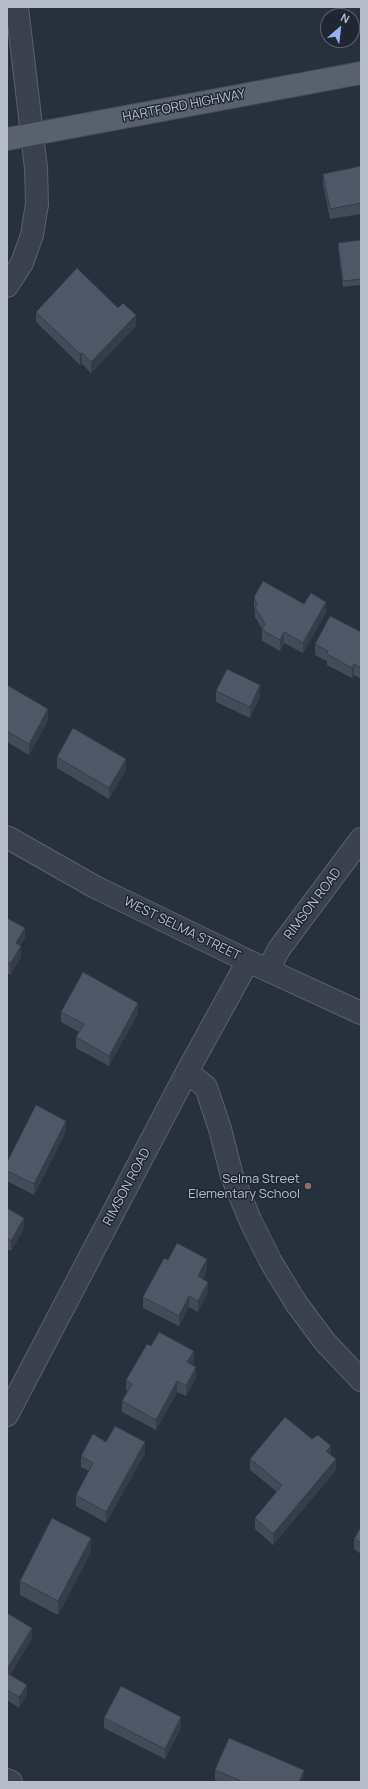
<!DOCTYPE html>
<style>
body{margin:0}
#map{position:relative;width:368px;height:1789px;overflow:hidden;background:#27303d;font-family:Manrope,sans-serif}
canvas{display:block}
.frame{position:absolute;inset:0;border:8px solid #b7bdc8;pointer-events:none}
.north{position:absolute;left:320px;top:8px;width:40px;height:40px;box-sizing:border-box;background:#202733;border:1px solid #5c636f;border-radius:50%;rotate:28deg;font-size:11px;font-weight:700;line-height:16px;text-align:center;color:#b7bdc8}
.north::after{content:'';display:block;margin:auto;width:14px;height:18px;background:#95b4ef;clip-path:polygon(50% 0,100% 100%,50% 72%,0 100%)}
</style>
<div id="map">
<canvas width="368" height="1789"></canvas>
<div class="frame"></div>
<div class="north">N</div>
</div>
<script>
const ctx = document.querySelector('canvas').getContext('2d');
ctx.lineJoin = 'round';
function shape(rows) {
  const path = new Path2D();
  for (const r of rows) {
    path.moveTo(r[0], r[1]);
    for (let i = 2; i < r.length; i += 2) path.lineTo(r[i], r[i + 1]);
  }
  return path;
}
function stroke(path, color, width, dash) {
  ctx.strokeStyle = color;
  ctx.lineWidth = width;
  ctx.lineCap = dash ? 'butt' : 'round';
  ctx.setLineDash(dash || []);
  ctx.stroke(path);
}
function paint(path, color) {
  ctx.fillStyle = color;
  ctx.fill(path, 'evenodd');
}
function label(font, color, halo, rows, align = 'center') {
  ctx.font = font + ' Manrope,sans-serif';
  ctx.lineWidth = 3;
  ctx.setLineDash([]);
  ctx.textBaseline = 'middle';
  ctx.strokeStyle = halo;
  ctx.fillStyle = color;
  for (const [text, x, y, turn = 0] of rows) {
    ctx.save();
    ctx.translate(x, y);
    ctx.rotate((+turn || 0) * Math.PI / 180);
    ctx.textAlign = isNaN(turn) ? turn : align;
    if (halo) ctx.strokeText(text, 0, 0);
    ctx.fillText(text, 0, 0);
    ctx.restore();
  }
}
const minor = shape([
 [7,286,22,263,32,235,37,204,36,168,17,7],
 [7,837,95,887,248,961,361,1013],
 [268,970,279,949,361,839],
 [187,1072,206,1087,220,1129,232,1176,251,1222,271,1262,296,1303,325,1342,361,1380],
 [7,1415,187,1072,248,961],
 [7,1780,11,1782]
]);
const major = shape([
 [7,139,361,73]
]);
const wall = shape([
 [361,166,361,214,330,219,323,184,323,174],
 [361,240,361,285,343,287,338,248,338,243],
 [36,312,136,326,91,373,82,364,80,365,36,322],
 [254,597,304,604,326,612,303,653,284,643,280,651,262,641,262,629,255,617,255,610,254,608],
 [361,632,361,679,354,675,352,678,327,665,327,661,315,655,315,644],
 [7,685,48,720,29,755,7,742],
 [216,691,260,696,250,718,216,702],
 [57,757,126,770,109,799,57,768],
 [7,918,25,938,20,946,21,957,10,975,7,973],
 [61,1012,138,1013,109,1066,76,1048,76,1037,79,1032,61,1022],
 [66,1131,34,1195,7,1181,7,1162],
 [7,1208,24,1229,11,1251,7,1249],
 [168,1260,207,1270,203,1279,208,1292,198,1312,189,1307,179,1326,143,1308,143,1297],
 [151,1346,194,1362,192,1365,196,1378,186,1396,177,1392,156,1430,122,1412,122,1401,128,1391,126,1391,126,1380],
 [106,1442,145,1453,106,1523,76,1506,76,1495,89,1471,81,1467,81,1456],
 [331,1455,336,1470,273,1545,255,1529,255,1518,277,1492,250,1470,250,1459],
 [361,1527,361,1554,354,1549,354,1539],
 [91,1552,58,1615,20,1595,20,1581],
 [7,1613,32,1638,10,1675,27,1695,19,1708,7,1700],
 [104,1718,181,1728,165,1759,104,1728],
 [215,1770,304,1781,303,1782,220,1782,215,1780]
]);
const shadedWall = shape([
 [136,315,136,326,91,373,91,362],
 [82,353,82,364,80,365,80,354],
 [326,602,326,612,303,653,303,643],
 [284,632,284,643,280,651,280,640],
 [354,664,354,675,352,678,352,668],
 [260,685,260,696,250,718,250,707],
 [48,709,48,720,29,755,29,744],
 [126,759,126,770,109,799,109,788],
 [25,928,25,938,16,954,16,943],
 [21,946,21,957,10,975,10,964],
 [138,1003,138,1013,109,1066,109,1056],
 [66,1121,66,1131,34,1195,34,1184],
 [24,1218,24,1229,11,1251,11,1241],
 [207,1259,207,1270,198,1287,198,1276],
 [208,1282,208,1292,198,1312,198,1301],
 [189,1296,189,1307,179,1326,179,1316],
 [194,1351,194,1362,187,1373,187,1362],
 [196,1367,196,1378,186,1396,186,1386],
 [177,1381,177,1392,156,1430,156,1420],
 [145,1442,145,1453,106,1523,106,1512],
 [331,1446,331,1457,326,1451],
 [336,1459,336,1470,273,1545,273,1534],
 [91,1538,91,1552,58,1615,58,1601],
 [32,1628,32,1638,7,1680,7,1669],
 [27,1685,27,1695,19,1708,19,1697],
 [181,1717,181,1728,165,1759,165,1749],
 [304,1770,303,1782,299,1782]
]);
const building = shape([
 [361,166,361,203,330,209,323,174,361,166],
 [361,240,361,279,343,281,338,243,361,240],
 [77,268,118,308,123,303,136,315,91,362,82,353,80,354,36,312,77,268],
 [263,581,304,604,311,593,326,602,303,643,284,632,280,640,262,630,265,624,255,607,257,604,254,597,263,581],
 [330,616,361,632,361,668,354,664,352,668,327,654,328,651,315,644,330,616],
 [227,669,260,685,250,707,216,691,227,669],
 [7,685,48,709,29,744,7,731,7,685],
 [73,728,126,759,109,788,57,757,73,728],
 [7,918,25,928,16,943,21,946,10,964,7,963,7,918],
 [83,972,138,1003,109,1056,76,1037,84,1024,61,1012,83,972],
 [36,1105,66,1121,34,1184,7,1171,7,1162,36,1105],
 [7,1208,24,1218,11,1241,7,1238,7,1208],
 [177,1243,207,1259,198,1276,208,1282,198,1301,189,1296,179,1316,143,1297,164,1258,168,1260,177,1243],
 [159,1332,194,1351,187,1362,196,1367,186,1386,177,1381,156,1420,122,1401,132,1384,126,1380,147,1344,151,1346,159,1332],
 [285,1417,312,1439,318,1435,331,1446,326,1451,336,1459,273,1534,255,1518,282,1485,250,1459,285,1417],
 [115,1426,145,1442,106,1512,76,1495,93,1463,81,1456,93,1434,106,1442,115,1426],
 [52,1518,91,1538,58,1601,20,1581,52,1518],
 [361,1527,361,1543,354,1539,361,1527],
 [7,1613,32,1628,7,1669,7,1613],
 [7,1673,27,1685,19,1697,7,1690,7,1673],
 [121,1686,181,1717,165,1749,104,1718,121,1686],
 [229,1738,304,1770,299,1782,241,1782,241,1781,215,1770,229,1738]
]);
const markers = [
 [308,1186,4,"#8d6e63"]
];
const streetNames = [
 ["HARTFORD HIGHWAY",184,106,-11],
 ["RIMSON ROAD",313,904,-53],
 ["WEST SELMA STREET",182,929,26],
 ["RIMSON ROAD",127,1187,-62]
];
const poiNames = [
 ["Selma Street",300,1179],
 ["Elementary School",300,1194]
];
stroke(minor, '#59606b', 24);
stroke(major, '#444b57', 24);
stroke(minor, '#3b424e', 22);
stroke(major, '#59616d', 22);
paint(wall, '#424b58');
paint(shadedWall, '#363d47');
paint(building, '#4d5766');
stroke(building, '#363d47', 1);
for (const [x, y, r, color] of markers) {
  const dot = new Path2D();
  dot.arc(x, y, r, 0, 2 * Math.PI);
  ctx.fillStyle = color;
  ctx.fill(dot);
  stroke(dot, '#202733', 1.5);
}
label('13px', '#b7bdc8', '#202733', streetNames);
label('13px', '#b7bdc8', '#202733', poiNames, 'right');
</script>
